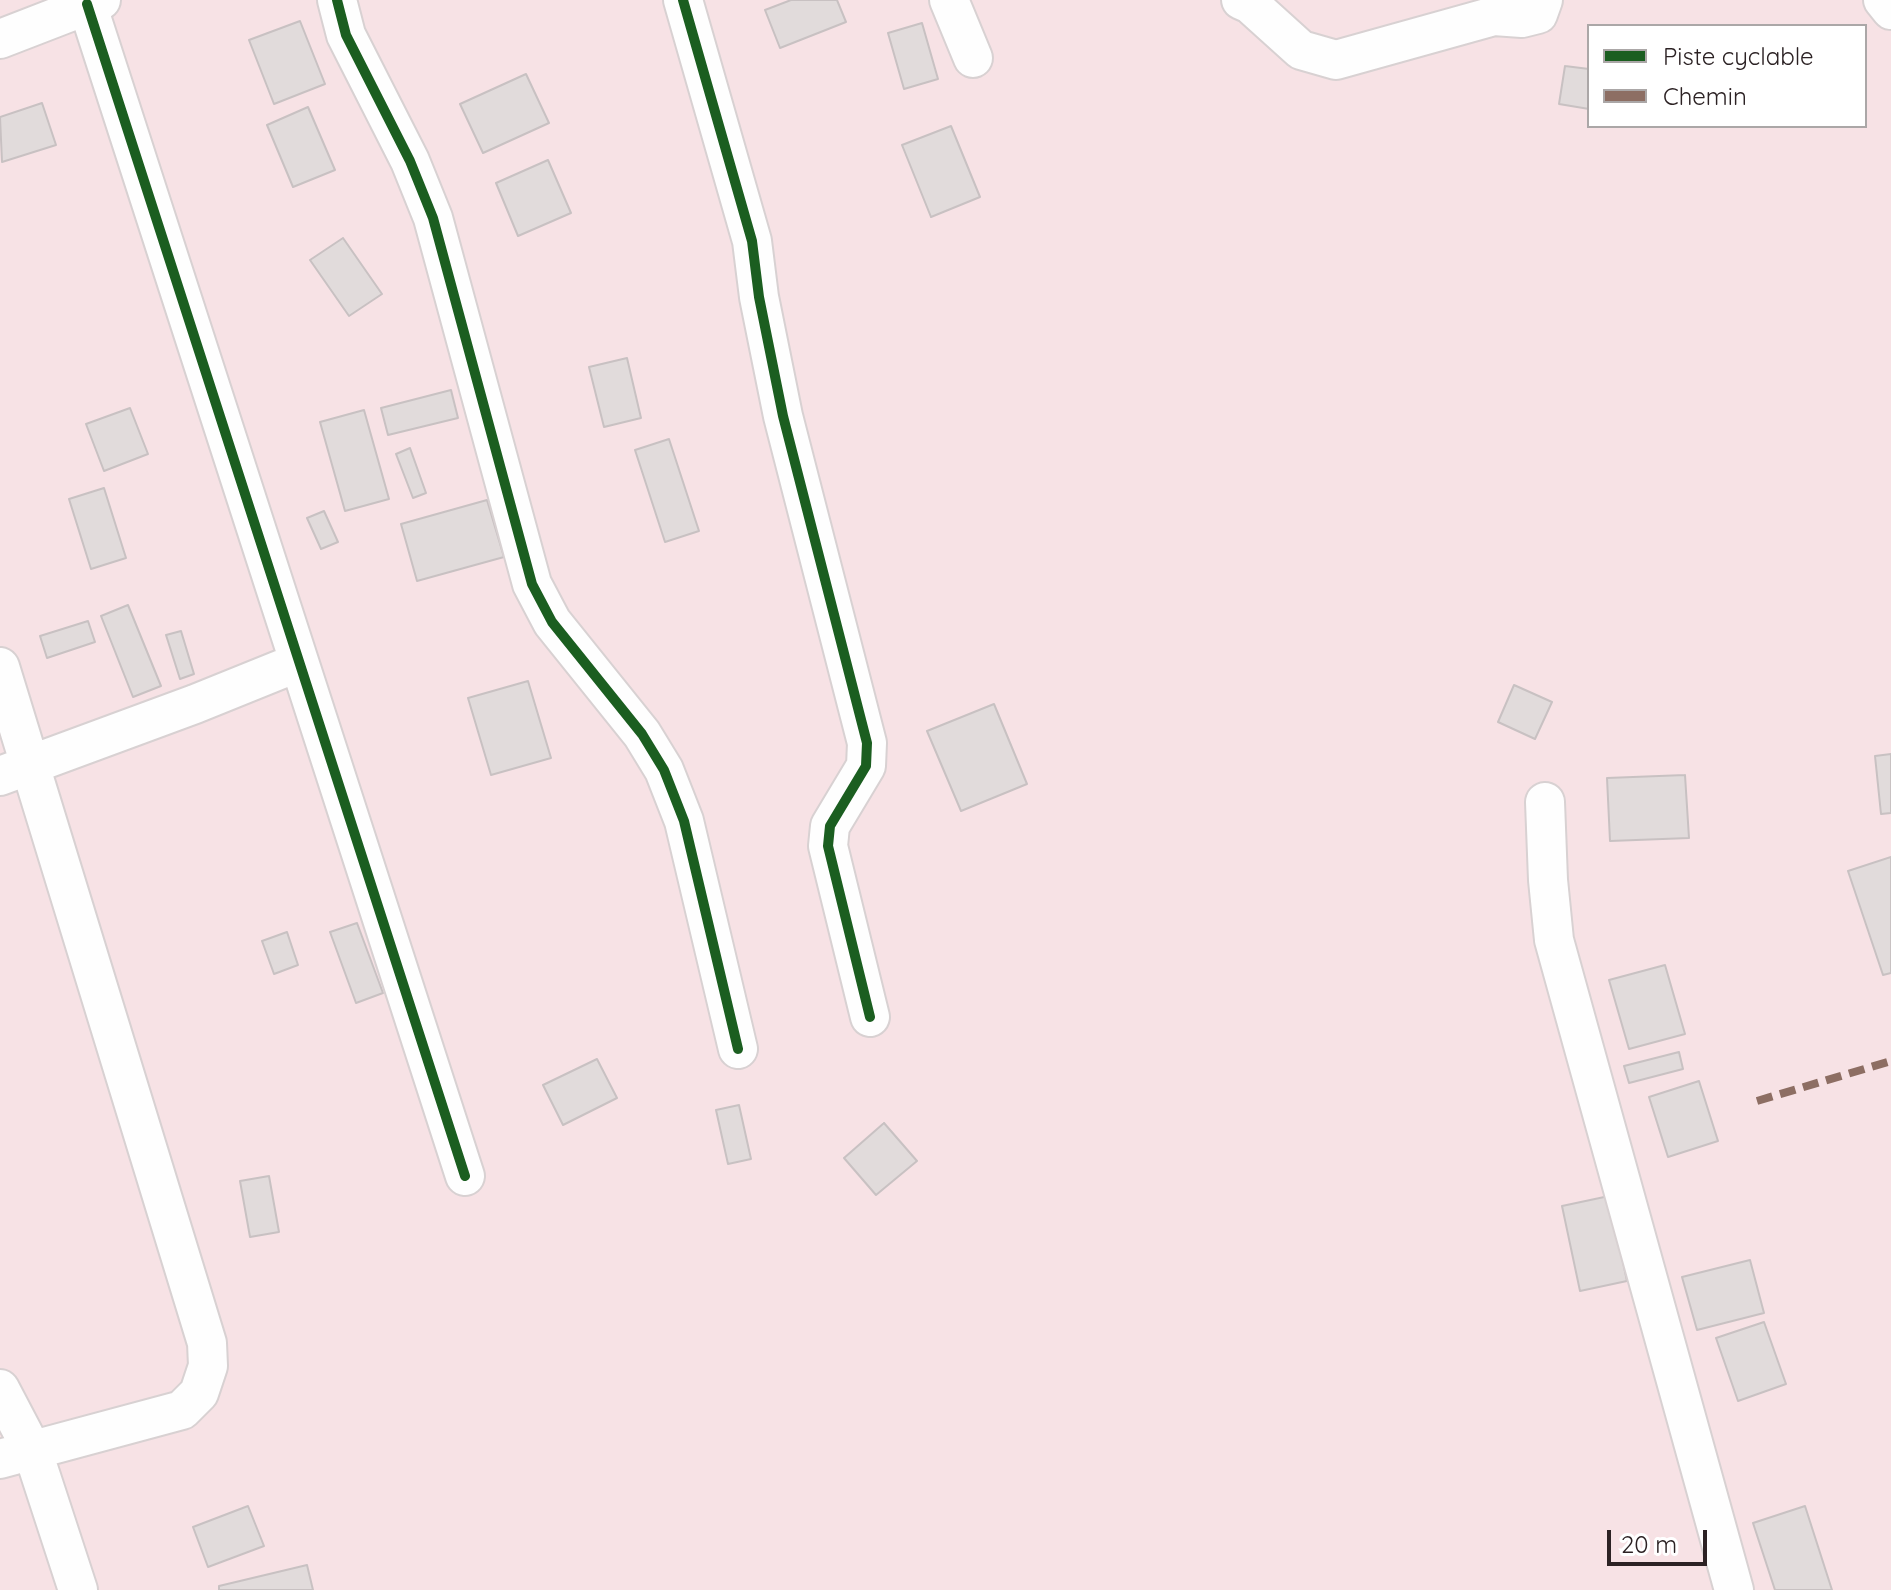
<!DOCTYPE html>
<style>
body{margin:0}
#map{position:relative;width:1891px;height:1590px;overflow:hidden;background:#faf5f5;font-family:Quicksand,sans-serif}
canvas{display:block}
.legend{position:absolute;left:1587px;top:24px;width:280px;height:104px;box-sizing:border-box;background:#fff;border:2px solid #aba7a7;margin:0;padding:10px 14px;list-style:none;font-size:24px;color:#2c2224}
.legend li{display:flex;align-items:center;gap:16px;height:40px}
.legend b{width:40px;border:2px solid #aba7a7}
.scale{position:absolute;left:1607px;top:1530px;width:100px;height:36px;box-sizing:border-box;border:4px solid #2c2224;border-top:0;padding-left:10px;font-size:24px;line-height:28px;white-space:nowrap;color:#2c2224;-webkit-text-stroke:6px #fff;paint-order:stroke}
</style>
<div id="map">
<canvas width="1891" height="1590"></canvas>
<ul class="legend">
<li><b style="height:10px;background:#1b5e20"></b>Piste cyclable</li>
<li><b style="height:10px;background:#8d6e63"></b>Chemin</li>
</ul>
<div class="scale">20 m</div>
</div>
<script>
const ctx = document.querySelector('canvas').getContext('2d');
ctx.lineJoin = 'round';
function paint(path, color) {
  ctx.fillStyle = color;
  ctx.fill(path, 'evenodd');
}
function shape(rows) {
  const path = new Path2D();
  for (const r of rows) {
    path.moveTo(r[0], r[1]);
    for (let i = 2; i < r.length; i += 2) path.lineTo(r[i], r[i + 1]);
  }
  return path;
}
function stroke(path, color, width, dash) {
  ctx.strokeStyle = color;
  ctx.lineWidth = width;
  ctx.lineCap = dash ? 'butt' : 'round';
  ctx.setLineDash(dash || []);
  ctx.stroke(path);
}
const green = shape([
 [0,0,1891,0,1891,1590,0,1590],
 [1589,26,1865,26,1865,126,1589,126]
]);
const building = shape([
 [791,0,837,0,846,22,780,48,765,10,791,0],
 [300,21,325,84,274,104,249,40,300,21],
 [922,23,938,79,904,89,888,33,922,23],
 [1565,66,1589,69,1589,109,1559,104,1565,66],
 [526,74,549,123,483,153,460,104,526,74],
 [42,103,56,145,2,162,0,117,42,103],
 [308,107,335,170,293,187,267,125,308,107],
 [951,126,980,197,931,217,902,145,951,126],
 [548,160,571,213,518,236,496,183,548,160],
 [343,238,382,294,349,316,310,260,343,238],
 [627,358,641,418,604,427,589,367,627,358],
 [451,390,458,418,388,435,381,408,451,390],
 [130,408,148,454,104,471,86,424,130,408],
 [364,410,389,499,345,511,320,422,364,410],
 [669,439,699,531,665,542,635,450,669,439],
 [410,448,426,493,413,498,396,454,410,448],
 [104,488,126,558,91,569,69,499,104,488],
 [487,500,504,557,417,581,401,524,487,500],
 [324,511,338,542,321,549,307,518,324,511],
 [128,605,161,686,133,697,101,616,128,605],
 [88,621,95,642,47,658,40,636,88,621],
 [181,631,194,674,180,679,166,635,181,631],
 [528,681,551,758,491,775,468,698,528,681],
 [1514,685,1552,702,1535,739,1498,722,1514,685],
 [994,704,1027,784,961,811,927,731,994,704],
 [1891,754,1891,813,1881,814,1875,756,1891,754],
 [1685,775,1689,838,1610,841,1607,778,1685,775],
 [1891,857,1891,973,1883,975,1848,871,1891,857],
 [357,923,383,993,356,1003,330,932,357,923],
 [287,932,298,965,274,974,262,941,287,932],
 [1665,965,1685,1034,1629,1049,1609,980,1665,965],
 [1679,1052,1683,1069,1629,1083,1624,1066,1679,1052],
 [597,1059,617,1098,563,1125,543,1085,597,1059],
 [1699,1081,1718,1141,1668,1157,1649,1097,1699,1081],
 [739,1105,751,1159,728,1164,716,1110,739,1105],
 [884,1123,917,1161,876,1195,844,1158,884,1123],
 [269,1176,279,1232,250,1237,240,1181,269,1176],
 [1609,1196,1627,1281,1580,1291,1562,1206,1609,1196],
 [1750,1260,1764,1313,1697,1330,1682,1277,1750,1260],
 [1764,1322,1786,1384,1738,1401,1716,1338,1764,1322],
 [248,1506,264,1546,208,1567,193,1527,248,1506],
 [1805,1506,1832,1590,1775,1590,1753,1523,1805,1506],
 [307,1565,313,1590,219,1590,219,1586,307,1565]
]);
const minor = shape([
 [337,0,346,35,410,161,433,218,532,584,552,622,642,734,664,770,684,821,738,1049],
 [683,0,752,241,759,297,783,416,867,743,866,766,830,826,828,846,870,1017],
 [949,0,973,58],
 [1241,0,1250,4,1301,50,1336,60,1494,16,1522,18,1538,14,1543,0],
 [1883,0,1891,10],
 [87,4,465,1176],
 [0,39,101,0],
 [0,667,207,1343,208,1366,199,1393,182,1410,0,1459],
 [0,776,195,704,299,662],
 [1545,802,1548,880,1554,940,1734,1590],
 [0,1389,33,1452,78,1590]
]);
const quiet = shape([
 [1757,1101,1891,1061]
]);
const cycleway = shape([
 [337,0,346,35,410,161,433,218,532,584,552,622,642,734,664,770,684,821,738,1049],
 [683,0,752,241,759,297,783,416,867,743,866,766,830,826,828,846,870,1017],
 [87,4,465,1176]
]);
paint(green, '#f7e2e5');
paint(building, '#e1dbdb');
stroke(building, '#c8c1c2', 2);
stroke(minor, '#d8d1d2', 42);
stroke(minor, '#fefefe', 38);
stroke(quiet, '#8d6e63', 8, [16, 8]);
stroke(cycleway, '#1b5e20', 10);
</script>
